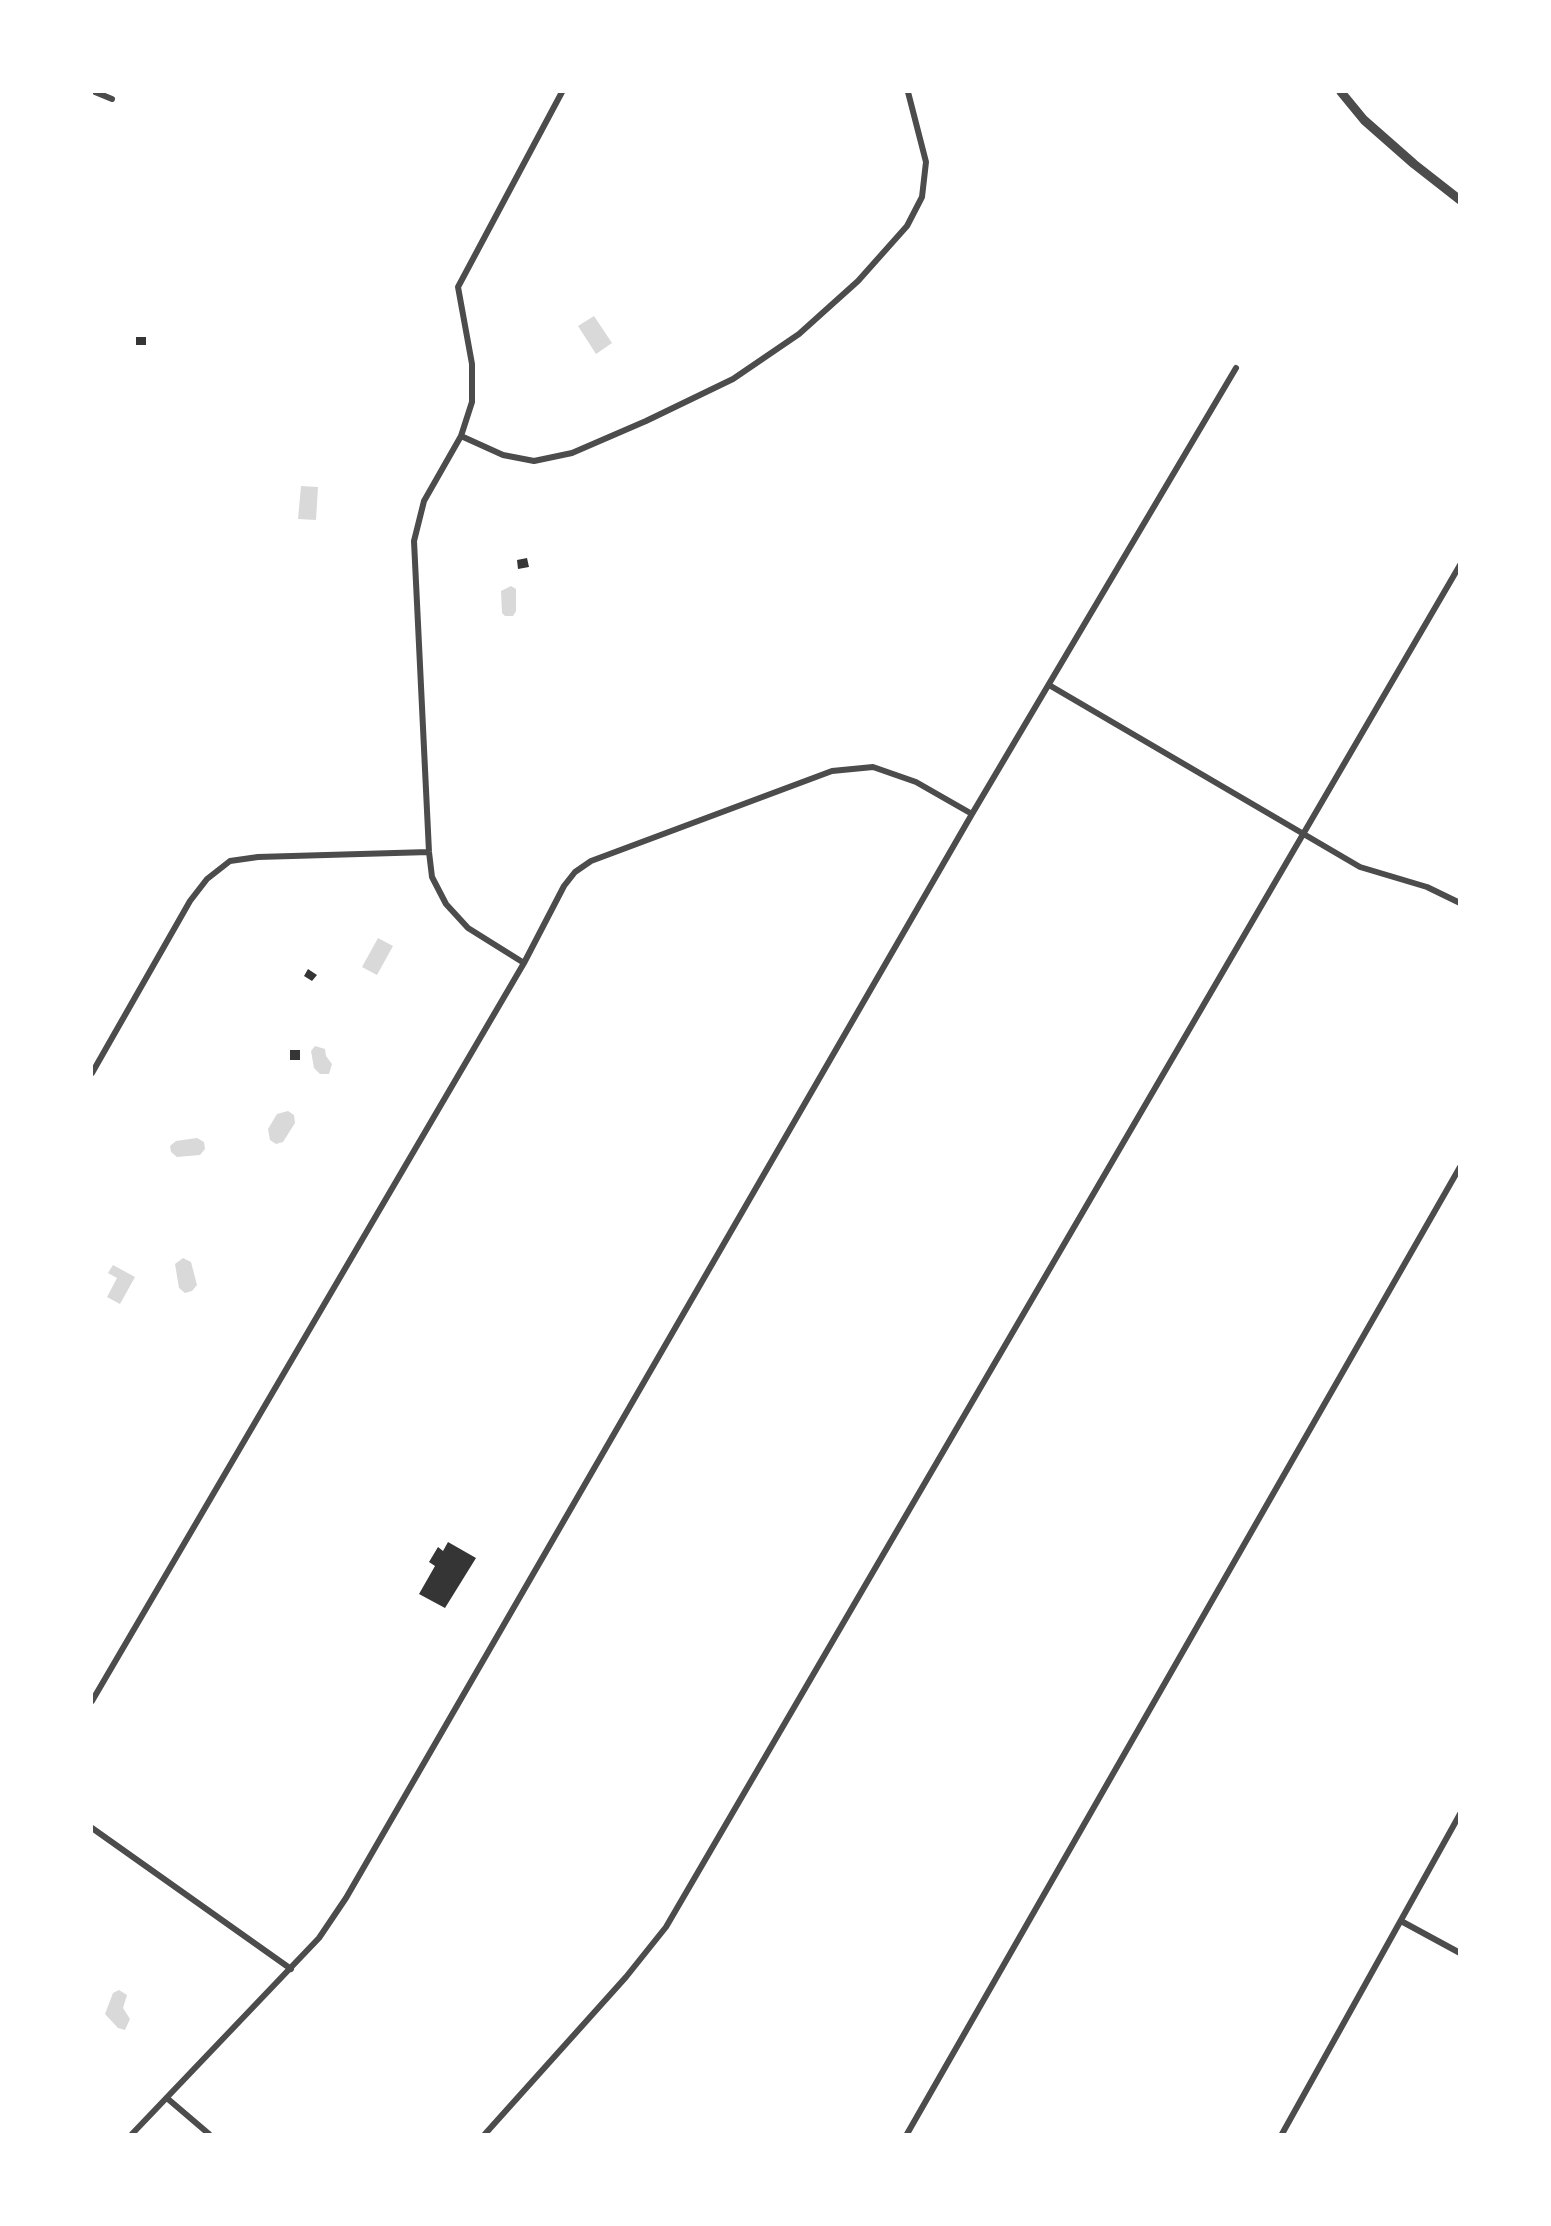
<!DOCTYPE html>
<style>
body{margin:0}
#map{position:relative;width:1551px;height:2226px;overflow:hidden;background:#fff;font-family:Barlow,sans-serif}
canvas{display:block}
.frame{position:absolute;inset:0;border:93px solid #fff;pointer-events:none}
</style>
<div id="map">
<canvas width="1551" height="2226"></canvas>
<div class="frame"></div>
</div>
<script>
const ctx = document.querySelector('canvas').getContext('2d');
ctx.lineJoin = 'round';
function paint(path, color) {
  ctx.fillStyle = color;
  ctx.fill(path, 'evenodd');
}
function shape(rows) {
  const path = new Path2D();
  for (const r of rows) {
    path.moveTo(r[0], r[1]);
    for (let i = 2; i < r.length; i += 2) path.lineTo(r[i], r[i + 1]);
  }
  return path;
}
function stroke(path, color, width, dash) {
  ctx.strokeStyle = color;
  ctx.lineWidth = width;
  ctx.lineCap = dash ? 'butt' : 'round';
  ctx.setLineDash(dash || []);
  ctx.stroke(path);
}
const water = shape([
 [594,316,612,343,596,354,578,326],
 [301,486,318,487,316,520,298,519],
 [511,586,516,589,516,611,513,616,505,616,502,613,501,591],
 [378,938,393,946,377,975,362,967],
 [315,1046,325,1049,326,1056,332,1064,329,1074,320,1074,314,1068,311,1051],
 [288,1111,294,1115,295,1123,283,1142,276,1144,270,1140,268,1129,277,1114],
 [197,1138,204,1142,205,1149,200,1155,177,1157,171,1152,170,1146,176,1141],
 [183,1258,191,1262,197,1285,192,1291,185,1293,179,1288,175,1264],
 [113,1265,135,1277,120,1304,107,1297,117,1278,108,1273],
 [119,1990,127,1995,123,2008,130,2019,125,2030,118,2028,105,2014,113,1993]
]);
const building = shape([
 [136,337,146,337,146,345,136,345],
 [527,558,529,567,518,569,517,560],
 [308,969,317,975,312,981,304,976],
 [290,1050,300,1050,300,1060,290,1060],
 [448,1542,476,1558,445,1608,419,1594,435,1566,429,1562,438,1547,443,1551]
]);
const minor = shape([
 [95,92,112,99],
 [461,436,503,455,534,461,572,453,646,421,733,379,799,334,858,281,907,226,922,197,926,162,908,92],
 [1049,685,1360,867,1427,887,1460,903],
 [524,963,468,928,446,904,432,877,429,852,414,541,424,501,461,436,472,402,472,364,458,287,562,92],
 [92,1073,190,901,207,879,230,861,258,857,429,852],
 [92,1701,524,963,564,886,575,872,591,861,832,771,873,767,916,782,972,814],
 [92,1828,291,1969],
 [1401,1921,1460,1953],
 [168,2099,209,2134],
 [132,2134,319,1938,346,1898,972,814,1236,368],
 [485,2134,626,1977,666,1927,1460,565],
 [907,2134,1460,1167],
 [1282,2134,1460,1814]
]);
const tertiary = shape([
 [1341,92,1364,120,1414,164,1460,200]
]);
paint(water, '#d9d9d9');
paint(building, '#353535');
stroke(minor, '#4c4c4c', 6);
stroke(tertiary, '#4c4c4c', 9);
</script>
